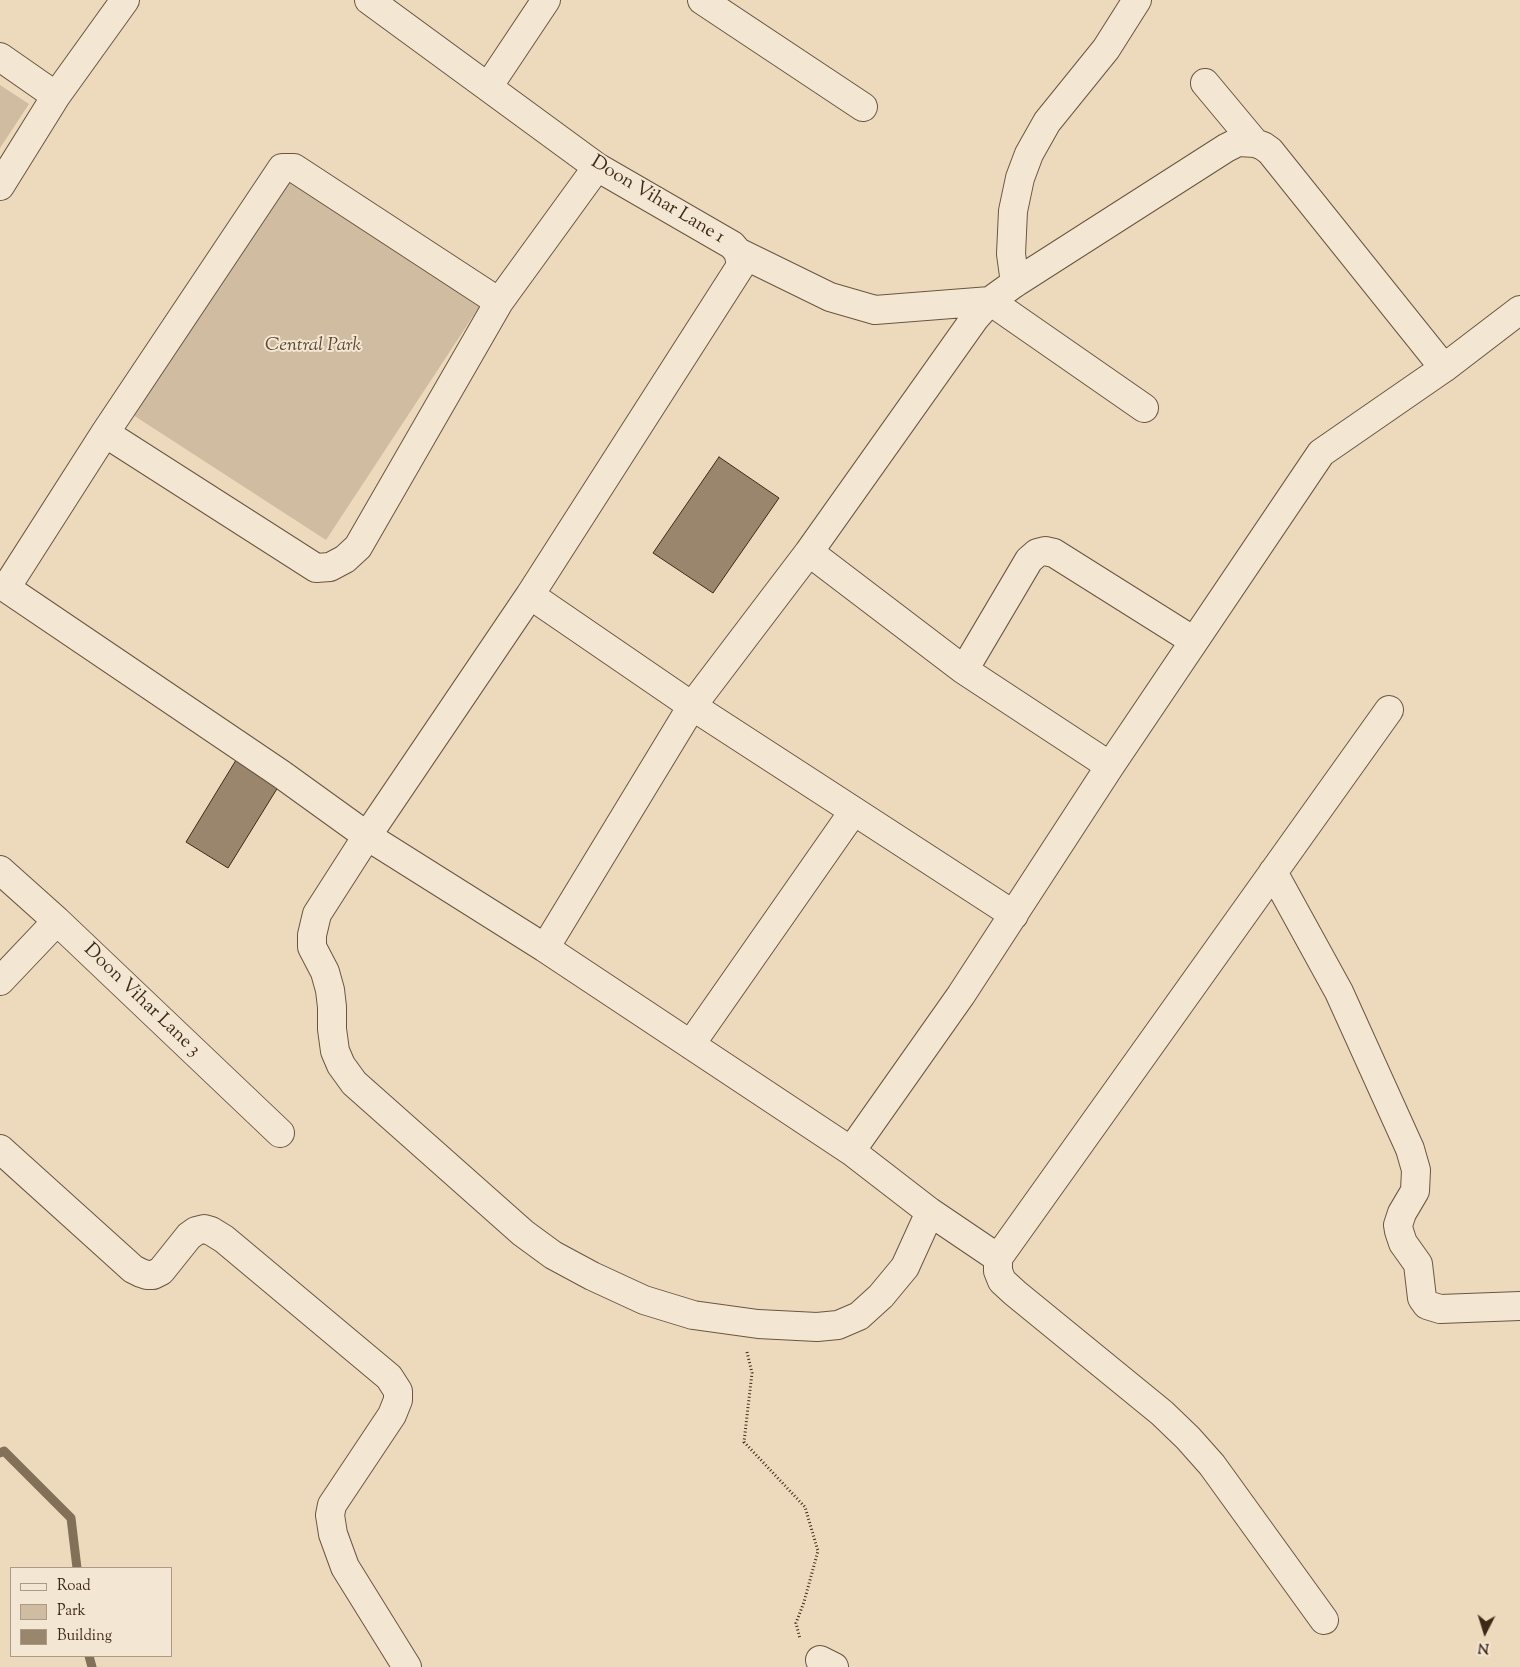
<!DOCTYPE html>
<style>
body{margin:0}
#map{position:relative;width:1520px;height:1667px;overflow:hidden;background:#eddabd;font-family:"Sorts Mill Goudy",serif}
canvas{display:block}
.legend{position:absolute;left:10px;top:1567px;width:162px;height:90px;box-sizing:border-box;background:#f3e7d4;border:1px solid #aa9b88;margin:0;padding:6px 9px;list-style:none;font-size:15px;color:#3d2a16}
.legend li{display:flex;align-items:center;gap:10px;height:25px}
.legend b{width:25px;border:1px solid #aa9b88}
.north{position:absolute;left:1460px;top:1607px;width:50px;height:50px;-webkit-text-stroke:4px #f3e7d4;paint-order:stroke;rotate:185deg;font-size:14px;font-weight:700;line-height:20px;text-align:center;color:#3d2a16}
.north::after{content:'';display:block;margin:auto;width:18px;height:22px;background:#3d2a16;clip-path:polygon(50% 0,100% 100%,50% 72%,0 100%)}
</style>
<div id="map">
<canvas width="1520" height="1667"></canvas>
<ul class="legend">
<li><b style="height:6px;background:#f3e7d4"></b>Road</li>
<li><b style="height:14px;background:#cfbca1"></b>Park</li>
<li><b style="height:14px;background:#99866d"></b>Building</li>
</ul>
<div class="north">N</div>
</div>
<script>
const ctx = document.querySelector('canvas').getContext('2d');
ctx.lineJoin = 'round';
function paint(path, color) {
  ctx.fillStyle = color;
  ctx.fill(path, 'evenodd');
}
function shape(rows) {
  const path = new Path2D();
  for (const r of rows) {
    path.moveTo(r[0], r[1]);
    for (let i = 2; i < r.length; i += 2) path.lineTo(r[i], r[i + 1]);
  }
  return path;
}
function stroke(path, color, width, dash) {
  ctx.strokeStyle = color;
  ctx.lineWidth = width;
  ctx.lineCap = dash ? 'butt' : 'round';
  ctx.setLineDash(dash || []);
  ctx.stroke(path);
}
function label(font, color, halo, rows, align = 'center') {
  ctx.font = font + ' "Sorts Mill Goudy",serif';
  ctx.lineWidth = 4;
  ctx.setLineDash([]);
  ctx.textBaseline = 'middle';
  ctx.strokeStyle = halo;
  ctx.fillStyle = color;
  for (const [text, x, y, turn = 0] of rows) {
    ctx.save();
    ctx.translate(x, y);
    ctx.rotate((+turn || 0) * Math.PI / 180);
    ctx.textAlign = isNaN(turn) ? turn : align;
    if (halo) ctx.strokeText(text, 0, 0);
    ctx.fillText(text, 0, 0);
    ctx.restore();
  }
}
const green = shape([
 [0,85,29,104,0,148],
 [288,171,485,298,326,540,130,413]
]);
const stream = shape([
 [0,1453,4,1451,71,1518,77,1568],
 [89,1656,92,1667]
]);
const building = shape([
 [719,457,779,498,713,593,653,553,719,457],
 [241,752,283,779,228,868,186,842,241,752]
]);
const path = shape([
 [747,1352,752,1373,744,1442,805,1507,818,1551,804,1602,796,1623,800,1639]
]);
const street = shape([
 [369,0,597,167,732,245,738,252,740,260,740,267,530,595],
 [702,0,863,107],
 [0,57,56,96],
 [1205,83,1255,143],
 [488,87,546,0],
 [0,186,56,96,125,0],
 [738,252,830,297,875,310,990,301,1144,408],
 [1015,283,1011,254,1013,211,1020,178,1029,154,1047,122,1106,49,1137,0],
 [499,302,597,167],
 [105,433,282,168,294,168,499,302,358,547,345,559,330,567,316,568,105,433,6,588,281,774,367,836,317,914,312,935,312,947,325,972,330,990,332,1007,332,1029,335,1051,341,1065,354,1083,523,1233,553,1255,592,1276,644,1300,693,1315,758,1324,817,1327,838,1325,859,1316,881,1296,905,1267,930,1212],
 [809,552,692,706,1014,915],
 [964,670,809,552,975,318,990,301,1015,283,1226,148,1238,142,1255,143,1263,146,1270,151,1444,368],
 [1110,766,964,670,1029,560,1037,553,1045,551,1054,553,1194,641],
 [0,870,57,921,280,1133],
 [1273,872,1339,992,1410,1149,1416,1170,1415,1191,1402,1213,1398,1225,1399,1231,1403,1243,1418,1264,1422,1298,1427,1305,1440,1309,1520,1306],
 [545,948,367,836,530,595,692,706,545,948,851,1151],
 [0,981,57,921],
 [691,1044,853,812],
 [0,1149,133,1269,141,1273,147,1275,153,1275,161,1271,189,1236,196,1231,204,1229,211,1231,224,1239,389,1377,398,1391,398,1400,392,1415,332,1505,330,1515,333,1534,345,1567,407,1667],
 [998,1258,930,1212,851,1151,961,995,1110,766,1321,453,1444,368,1520,310],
 [1324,1620,1212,1465,1188,1438,1162,1413,1015,1293,1002,1281,998,1271,998,1258,1389,710],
 [820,1660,834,1667]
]);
const streetNames = [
 ["Doon Vihar Lane 1",657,201,31],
 ["Doon Vihar Lane 3",141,1001,44]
];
const parkNames = [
 ["Central Park",313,347]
];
paint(green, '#cfbca1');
stroke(stream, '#837058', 9);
paint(building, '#99866d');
stroke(building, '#3d2a16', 1);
stroke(street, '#695640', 30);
stroke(path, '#3d2a16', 3, [1, 2.5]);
stroke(street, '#f3e7d4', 28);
label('19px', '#3d2a16', '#f3e7d4', streetNames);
label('italic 19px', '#5a4732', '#f3e7d4', parkNames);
</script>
